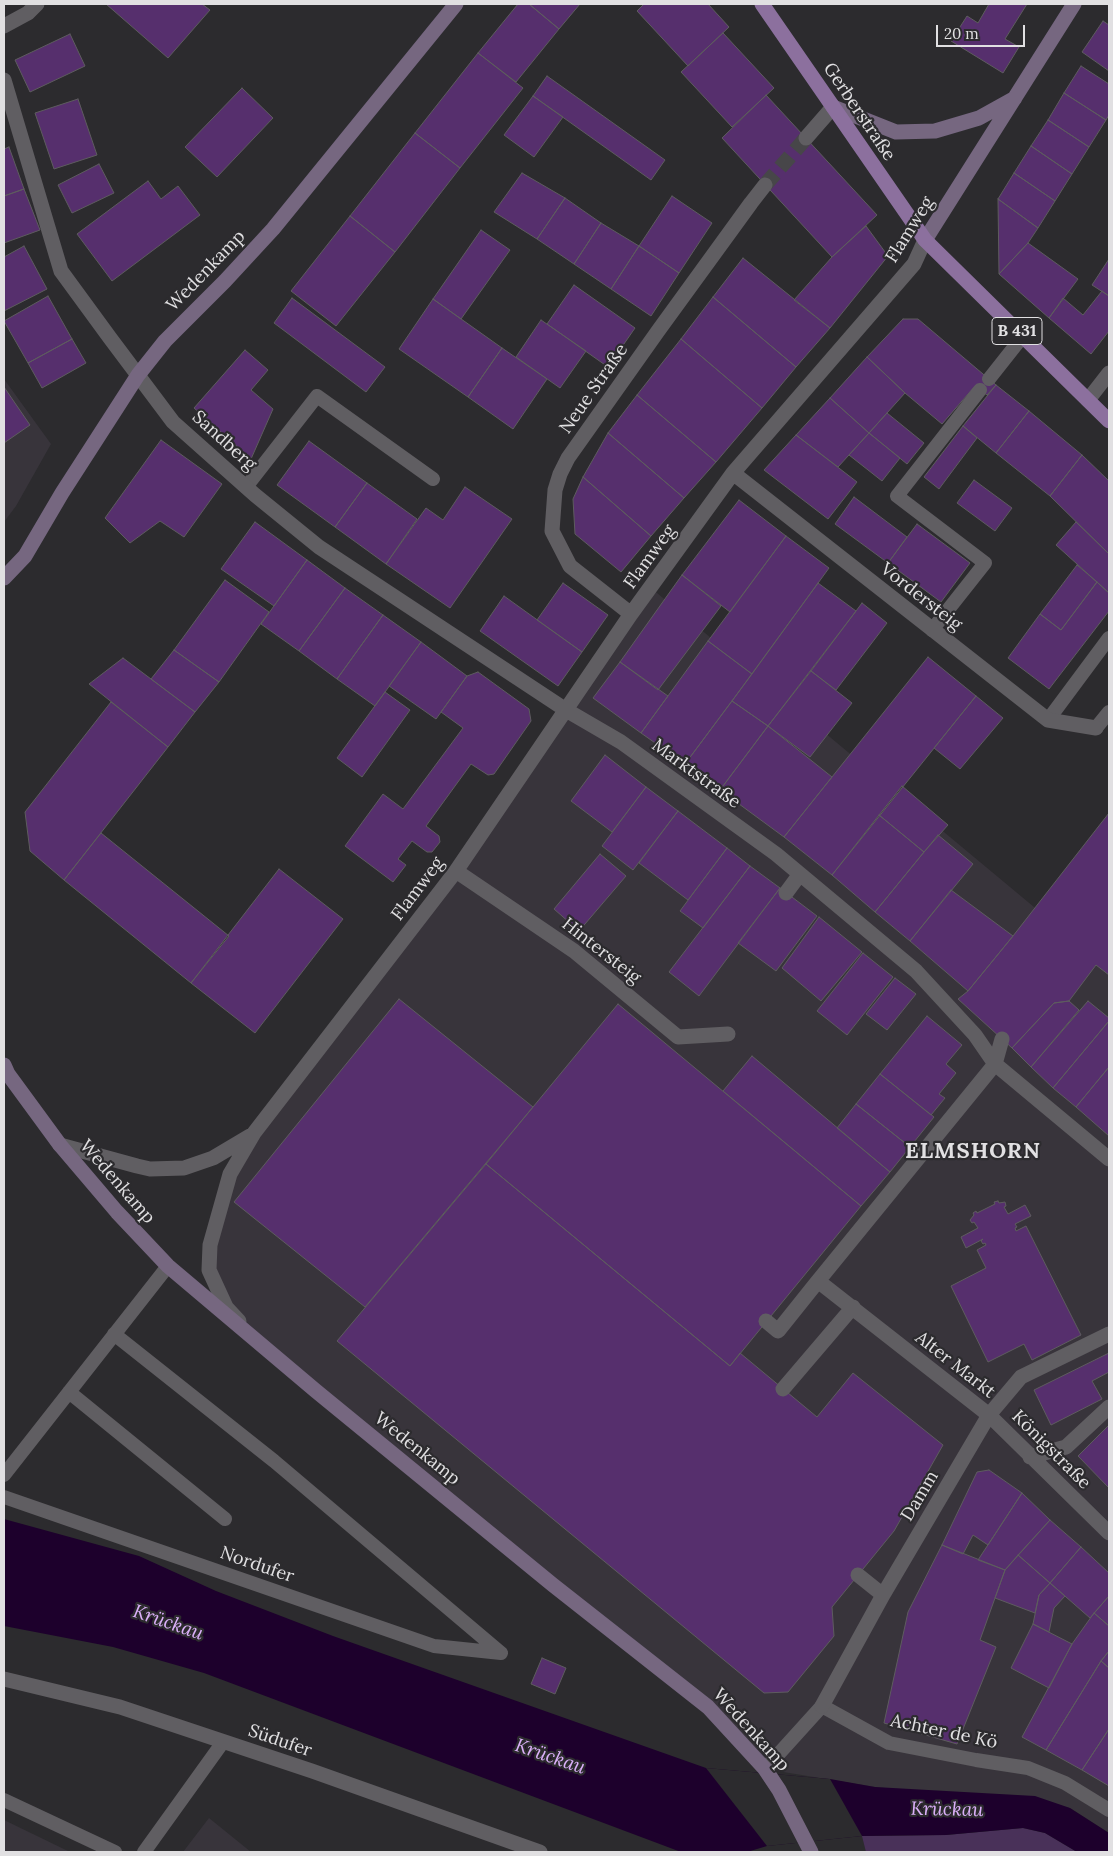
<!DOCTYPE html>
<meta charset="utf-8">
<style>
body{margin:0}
#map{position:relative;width:1113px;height:1856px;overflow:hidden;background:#2c2b2e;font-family:Lora,serif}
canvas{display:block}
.frame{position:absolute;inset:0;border:5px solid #e1e0e2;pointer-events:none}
.scale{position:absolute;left:936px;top:25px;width:89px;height:22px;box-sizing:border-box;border:2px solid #e1e0e2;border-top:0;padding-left:6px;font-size:15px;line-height:18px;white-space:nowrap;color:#e1e0e2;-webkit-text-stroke:4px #2c2b2e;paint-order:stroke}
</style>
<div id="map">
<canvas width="1113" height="1856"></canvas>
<div class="frame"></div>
<div class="scale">20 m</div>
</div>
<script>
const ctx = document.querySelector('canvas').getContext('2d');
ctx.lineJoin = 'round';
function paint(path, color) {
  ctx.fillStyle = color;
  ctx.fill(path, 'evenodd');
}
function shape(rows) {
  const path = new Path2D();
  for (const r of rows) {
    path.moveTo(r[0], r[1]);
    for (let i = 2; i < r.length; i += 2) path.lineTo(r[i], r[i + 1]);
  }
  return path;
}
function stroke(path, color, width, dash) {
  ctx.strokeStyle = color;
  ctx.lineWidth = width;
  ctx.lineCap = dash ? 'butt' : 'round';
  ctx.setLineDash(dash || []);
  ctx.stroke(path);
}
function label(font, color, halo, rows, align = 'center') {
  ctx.font = font + ' Lora,serif';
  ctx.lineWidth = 4.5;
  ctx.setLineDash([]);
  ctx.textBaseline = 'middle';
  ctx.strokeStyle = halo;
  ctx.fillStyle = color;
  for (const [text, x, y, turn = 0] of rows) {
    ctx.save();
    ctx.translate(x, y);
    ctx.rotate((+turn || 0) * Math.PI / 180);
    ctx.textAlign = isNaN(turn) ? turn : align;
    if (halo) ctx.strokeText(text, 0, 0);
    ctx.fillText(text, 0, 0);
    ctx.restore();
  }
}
const built = shape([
 [4,379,51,444,16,506,4,522],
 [651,588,1052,922,1109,852,1109,1051,1098,1065,1109,1075,1109,1833,1070,1808,875,1787,765,1769,708,1707,553,1585,226,1307,210,1245,230,1174],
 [209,1818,251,1852,183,1852],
 [4,1820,70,1852,4,1852]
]);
const green = shape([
 [1023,1828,1045,1833,1077,1852,866,1852,862,1836,946,1835]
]);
const water = shape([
 [4,1519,139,1556,216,1591,333,1636,706,1768,830,1779,875,1787,1035,1796,1070,1808,1109,1833,1109,1852,1077,1852,1045,1833,1023,1828,946,1835,862,1836,767,1846,747,1852,681,1852,204,1673,113,1647,4,1626]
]);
const pier = shape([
 [706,1768,830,1779,862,1836,767,1846]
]);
const building = shape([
 [106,4,202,4,210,10,168,58,106,4],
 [518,4,529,4,559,29,516,82,478,53,518,4],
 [529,4,580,4,559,29,529,4],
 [644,4,708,4,729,27,688,66,637,11,644,4],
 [989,4,1027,4,1005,39,1019,47,1003,73,951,41,967,16,978,23,989,4],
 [1103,21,1109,25,1109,71,1082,52,1103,21],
 [723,33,774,88,732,127,681,72,723,33],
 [70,34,85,66,30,92,15,60,70,34],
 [478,53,523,88,460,168,415,133,478,53],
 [1081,66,1109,84,1109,115,1106,120,1064,93,1081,66],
 [547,76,665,160,651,180,533,96,547,76],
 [242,88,273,118,217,177,185,147,242,88],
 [1064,93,1106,120,1089,147,1048,120,1064,93],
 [766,95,877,215,832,257,722,138,766,95],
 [533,96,563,117,534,157,504,135,533,96],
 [78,99,97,155,54,169,35,113,78,99],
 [1048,120,1089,147,1072,174,1031,146,1048,120],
 [415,133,460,168,395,252,350,216,415,133],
 [1031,146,1072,174,1055,201,1014,173,1031,146],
 [9,147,24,189,4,196,4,149,9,147],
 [99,164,114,193,72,213,58,185,99,164],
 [522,173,565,198,537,239,494,212,522,173],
 [1014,173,1055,201,1038,228,998,199,1014,173],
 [148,181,161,199,178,186,200,215,112,281,77,234,148,181],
 [24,189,40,230,4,243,4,196,24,189],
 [672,196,712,223,679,273,639,246,672,196],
 [565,198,601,223,574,264,537,239,565,198],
 [998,199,1038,228,1028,243,999,274,998,199],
 [350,216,395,252,336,326,291,291,350,216],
 [601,223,639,246,611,289,574,264,601,223],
 [866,226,888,256,830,328,794,300,832,257,866,226],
 [481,230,510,250,461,319,433,299,481,230],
 [1028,243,1078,279,1049,318,999,274,1028,243],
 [24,246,47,289,4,311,4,257,24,246],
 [639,246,679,273,651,316,611,289,639,246],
 [743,258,830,328,796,367,713,297,743,258],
 [1109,259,1109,296,1092,285,1109,259],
 [574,285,635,328,608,367,547,324,574,285],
 [1102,291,1109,296,1109,331,1091,354,1049,318,1063,298,1083,315,1102,291],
 [48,296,72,339,28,363,4,321,48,296],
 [713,297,796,367,762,408,681,339,713,297],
 [292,298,385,367,366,392,274,323,292,298],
 [433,299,502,348,468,397,399,349,433,299],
 [903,319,918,319,996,385,987,395,975,386,942,424,905,393,867,357,903,319],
 [541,320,586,351,560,388,516,357,541,320],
 [72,339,86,363,42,388,28,363,72,339],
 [681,339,762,408,716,462,637,395,681,339],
 [502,348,547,379,513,429,468,397,502,348],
 [245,350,268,370,251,390,273,409,251,459,194,408,245,350],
 [867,357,905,393,869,433,830,398,867,357],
 [996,385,1029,411,996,453,963,426,996,385],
 [4,387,30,425,4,443,4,387],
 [637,395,716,462,684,498,608,433,637,395],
 [830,398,869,433,838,467,796,435,830,398],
 [1029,411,1082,455,1050,496,996,453,1029,411],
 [887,413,924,443,907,464,869,433,887,413],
 [963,426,977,438,939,489,924,477,963,426],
 [608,433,684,498,651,536,583,477,608,433],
 [869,433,900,458,882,481,849,455,869,433],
 [796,435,857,482,828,519,764,470,796,435],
 [161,440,222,484,184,537,160,521,130,543,105,518,161,440],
 [309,441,367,483,335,527,277,485,309,441],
 [1082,455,1109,481,1109,554,1050,496,1082,455],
 [583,477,651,536,621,572,575,534,573,499,583,477],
 [974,480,1012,508,995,531,957,503,974,480],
 [367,483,417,519,386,564,335,527,367,483],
 [465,487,512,519,450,608,386,564,426,508,443,520,465,487],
 [854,497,907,537,888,563,835,524,854,497],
 [739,500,786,536,730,612,682,575,739,500],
 [255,522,307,560,274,606,221,569,255,522],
 [1076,522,1109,554,1109,593,1056,545,1076,522],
 [917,524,970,563,941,602,888,563,917,524],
 [786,536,829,568,752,674,708,641,786,536],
 [307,560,345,588,299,651,261,624,307,560],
 [1077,565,1097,582,1061,630,1040,614,1077,565],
 [682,575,721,606,658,690,620,662,682,575],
 [225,580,269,612,219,682,174,650,225,580],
 [1097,582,1109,593,1109,611,1049,689,1008,658,1040,614,1061,630,1097,582],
 [563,583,608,615,582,652,537,620,563,583],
 [818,583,856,611,768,726,732,701,818,583],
 [345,588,383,615,337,679,299,651,345,588],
 [504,596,582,652,558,686,480,631,504,596],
 [862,603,887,623,836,690,811,671,862,603],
 [383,615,421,642,375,706,337,679,383,615],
 [708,641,752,674,685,764,641,733,708,641],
 [421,642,467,676,436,719,389,686,421,642],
 [174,650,219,682,195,712,151,679,174,650],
 [928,657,976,696,832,875,784,837,928,657],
 [123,658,195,712,168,747,89,684,123,658],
 [620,662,668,696,641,733,593,698,620,662],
 [811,671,852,703,810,757,768,726,811,671],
 [478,672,529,709,531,721,494,774,488,775,471,764,426,826,439,836,440,842,432,852,427,852,412,841,398,859,406,865,393,882,345,846,383,794,403,809,463,728,441,712,467,676,478,672],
 [385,692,410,710,362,777,337,758,385,692],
 [976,696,1003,718,960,769,934,748,976,696],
 [732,701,768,726,720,790,685,764,732,701],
 [111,702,168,747,64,880,30,851,25,812,111,702],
 [768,726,832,777,784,837,720,790,768,726],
 [605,755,646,787,612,832,571,801,605,755],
 [902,786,948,825,924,852,879,815,902,786],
 [646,787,678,811,633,870,602,846,646,787],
 [678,811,727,848,688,900,639,863,678,811],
 [1109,813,1109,975,1096,965,1069,1001,1054,1003,1012,1048,958,999,968,991,1013,936,1109,813],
 [879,815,924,852,875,912,832,875,879,815],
 [101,833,229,936,191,983,64,880,101,833],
 [938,835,973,864,910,941,875,912,938,835],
 [727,848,750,866,703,928,680,911,727,848],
 [600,854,626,876,579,931,554,909,600,854],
 [750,866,780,888,699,996,669,972,750,866],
 [279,869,343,919,255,1033,191,983,279,869],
 [780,888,817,916,776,971,738,943,780,888],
 [951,890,1013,936,968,991,910,941,951,890],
 [819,917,862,952,821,1001,782,968,819,917],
 [863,953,893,977,847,1035,817,1011,863,953],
 [895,978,916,994,887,1030,866,1014,895,978],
 [399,999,533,1107,365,1307,234,1202,399,999],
 [1069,1001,1079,1010,1031,1067,1012,1048,1054,1003,1069,1001],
 [1088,1001,1109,1018,1109,1021,1053,1088,1031,1067,1088,1001],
 [618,1004,861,1206,730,1366,486,1164,618,1004],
 [927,1016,962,1045,946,1064,956,1073,939,1094,945,1098,931,1115,880,1074,927,1016],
 [1109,1021,1109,1067,1076,1107,1053,1088,1109,1021],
 [752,1056,890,1172,861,1206,723,1091,752,1056],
 [1109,1067,1109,1136,1076,1107,1109,1067],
 [880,1074,934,1117,910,1147,856,1104,880,1074],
 [856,1104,910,1147,890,1172,837,1128,856,1104],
 [486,1164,730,1366,740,1353,817,1417,853,1373,943,1445,894,1531,832,1607,834,1636,788,1692,764,1693,337,1341,486,1164],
 [998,1201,999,1203,1005,1202,1006,1206,1004,1207,1008,1214,1025,1205,1031,1216,1015,1224,1017,1227,1015,1228,1016,1231,1026,1226,1081,1335,1032,1360,1024,1344,988,1362,951,1286,986,1268,977,1250,986,1245,985,1243,983,1244,981,1241,983,1239,966,1248,961,1237,978,1228,974,1222,972,1223,970,1220,974,1215,973,1213,976,1211,977,1213,995,1204,994,1202,998,1201],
 [1109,1353,1109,1372,1092,1381,1102,1399,1051,1425,1034,1390,1109,1353],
 [1109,1425,1109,1488,1078,1456,1109,1425],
 [989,1470,1022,1493,988,1545,973,1535,963,1554,942,1545,977,1472,989,1470],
 [1022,1493,1050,1520,1005,1570,978,1560,1022,1493],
 [1050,1520,1081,1547,1050,1583,1018,1555,1050,1520],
 [942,1545,1005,1570,980,1640,996,1647,957,1744,884,1723,908,1612,942,1545],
 [1081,1547,1109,1573,1109,1596,1090,1618,1050,1583,1081,1547],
 [1018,1555,1050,1583,1039,1595,1035,1613,995,1598,1005,1570,1018,1555],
 [1050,1583,1065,1596,1054,1608,1049,1632,1033,1624,1039,1595,1050,1583],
 [1109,1596,1109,1626,1094,1613,1109,1596],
 [1094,1613,1109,1626,1109,1651,1101,1661,1046,1750,1022,1737,1072,1644,1094,1613],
 [1033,1624,1072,1644,1049,1688,1011,1668,1033,1624],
 [1109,1651,1109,1668,1101,1661,1109,1651],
 [542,1658,566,1668,555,1694,531,1684,542,1658],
 [1101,1661,1109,1668,1109,1729,1082,1770,1046,1750,1101,1661],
 [1109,1729,1109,1786,1082,1770,1109,1729]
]);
const streetTunnel = shape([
 [765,185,806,138]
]);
const lane = shape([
 [989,379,1023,336],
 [246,487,317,396,433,479],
 [932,630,985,563,897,496,980,390],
 [1048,720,1109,638],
 [1096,728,1109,712],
 [114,1334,274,1461,501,1653],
 [69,1392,225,1519],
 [4,1475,168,1266],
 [4,1497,434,1646,501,1653],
 [765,1769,822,1706,889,1743,976,1760,1028,1768,1065,1783,1109,1810],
 [4,1800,115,1852],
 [144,1852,223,1742]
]);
const street = shape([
 [4,26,28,13,37,4],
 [4,80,61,271,110,338,173,422,255,495,319,547,566,710,621,742,776,854,916,971,975,1035,995,1064],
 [806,138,833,107],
 [1088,400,1109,373],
 [733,473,1048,720,1096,728],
 [631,614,570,566,552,531,555,490,560,474,568,458,658,331,751,203,765,185],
 [456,871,574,951,678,1037,728,1034],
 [786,893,800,874],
 [995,1064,1002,1039],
 [60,1145,137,1166,150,1169,184,1168,213,1158,250,1136],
 [1109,1159,995,1064,818,1281,989,1415,1109,1533],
 [239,1321,226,1307,209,1270,210,1245,230,1174,254,1133,456,871,631,614,733,473,914,264,925,240],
 [766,1321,778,1331,818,1281],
 [783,1389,853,1307],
 [1030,1457,1066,1447,1109,1407],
 [858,1575,883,1595],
 [4,1679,120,1707,312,1771,540,1852],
 [822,1706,883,1595,989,1415,1021,1377,1109,1334]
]);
const secondary = shape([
 [833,107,896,132,935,131,979,118,1015,98],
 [925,240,1074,4],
 [4,578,25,556,62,493,138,375,165,341,225,281,273,229,456,4],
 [4,1065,8,1074,60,1145,117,1212,168,1266,316,1391,553,1585,708,1707,765,1769,779,1790,811,1852]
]);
const primary = shape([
 [762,4,925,240,1109,421]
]);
const shields = [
 [1017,331,50]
];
const shieldNames = [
 ["B 431",1017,331]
];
const streetNames = [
 ["Gerberstraße",859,112,56],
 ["Flamweg",910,230,-58],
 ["Wedenkamp",206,271,-46],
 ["Neue Straße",594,389,-55],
 ["Sandberg",224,441,42],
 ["Flamweg",650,557,-54],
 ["Vordersteig",921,597,38],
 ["Marktstraße",696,774,36],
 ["Flamweg",418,889,-53],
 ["Hintersteig",601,951,38],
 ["Wedenkamp",117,1182,49],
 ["Alter Markt",955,1365,38],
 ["Wedenkamp",417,1449,39],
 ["Königstraße",1051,1450,45],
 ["Damm",920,1496,-59],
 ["Nordufer",257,1565,19],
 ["Wedenkamp",751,1730,48],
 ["Achter de Kö",944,1732,12],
 ["Südufer",280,1741,19]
];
const waterNames = [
 ["Krückau",168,1623,19],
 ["Krückau",550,1757,19],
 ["Krückau",947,1810,1]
];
const districtNames = [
 ["ELMSHORN",973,1152]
];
paint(built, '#38343b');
paint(green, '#493159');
paint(water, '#1d002c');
paint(pier, '#2c2b2e');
paint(building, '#562f6d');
stroke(building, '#5e5c5f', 1);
stroke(streetTunnel, '#474649', 15, [15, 8]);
stroke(lane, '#605e62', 14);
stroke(street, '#605e62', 15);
stroke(secondary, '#766780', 15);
stroke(primary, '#8c709e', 15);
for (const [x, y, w] of shields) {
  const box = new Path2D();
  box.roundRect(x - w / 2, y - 13.5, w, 27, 4);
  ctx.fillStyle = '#2c2b2e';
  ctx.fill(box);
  stroke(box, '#e1e0e2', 1);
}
label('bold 16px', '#e1e0e2', null, shieldNames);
label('18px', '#e1e0e2', '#2c2b2e', streetNames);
label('italic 19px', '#dbb0f9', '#2c2b2e', waterNames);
ctx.letterSpacing = '1px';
label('bold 22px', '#e1e0e2', '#2c2b2e', districtNames);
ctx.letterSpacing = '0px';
</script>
